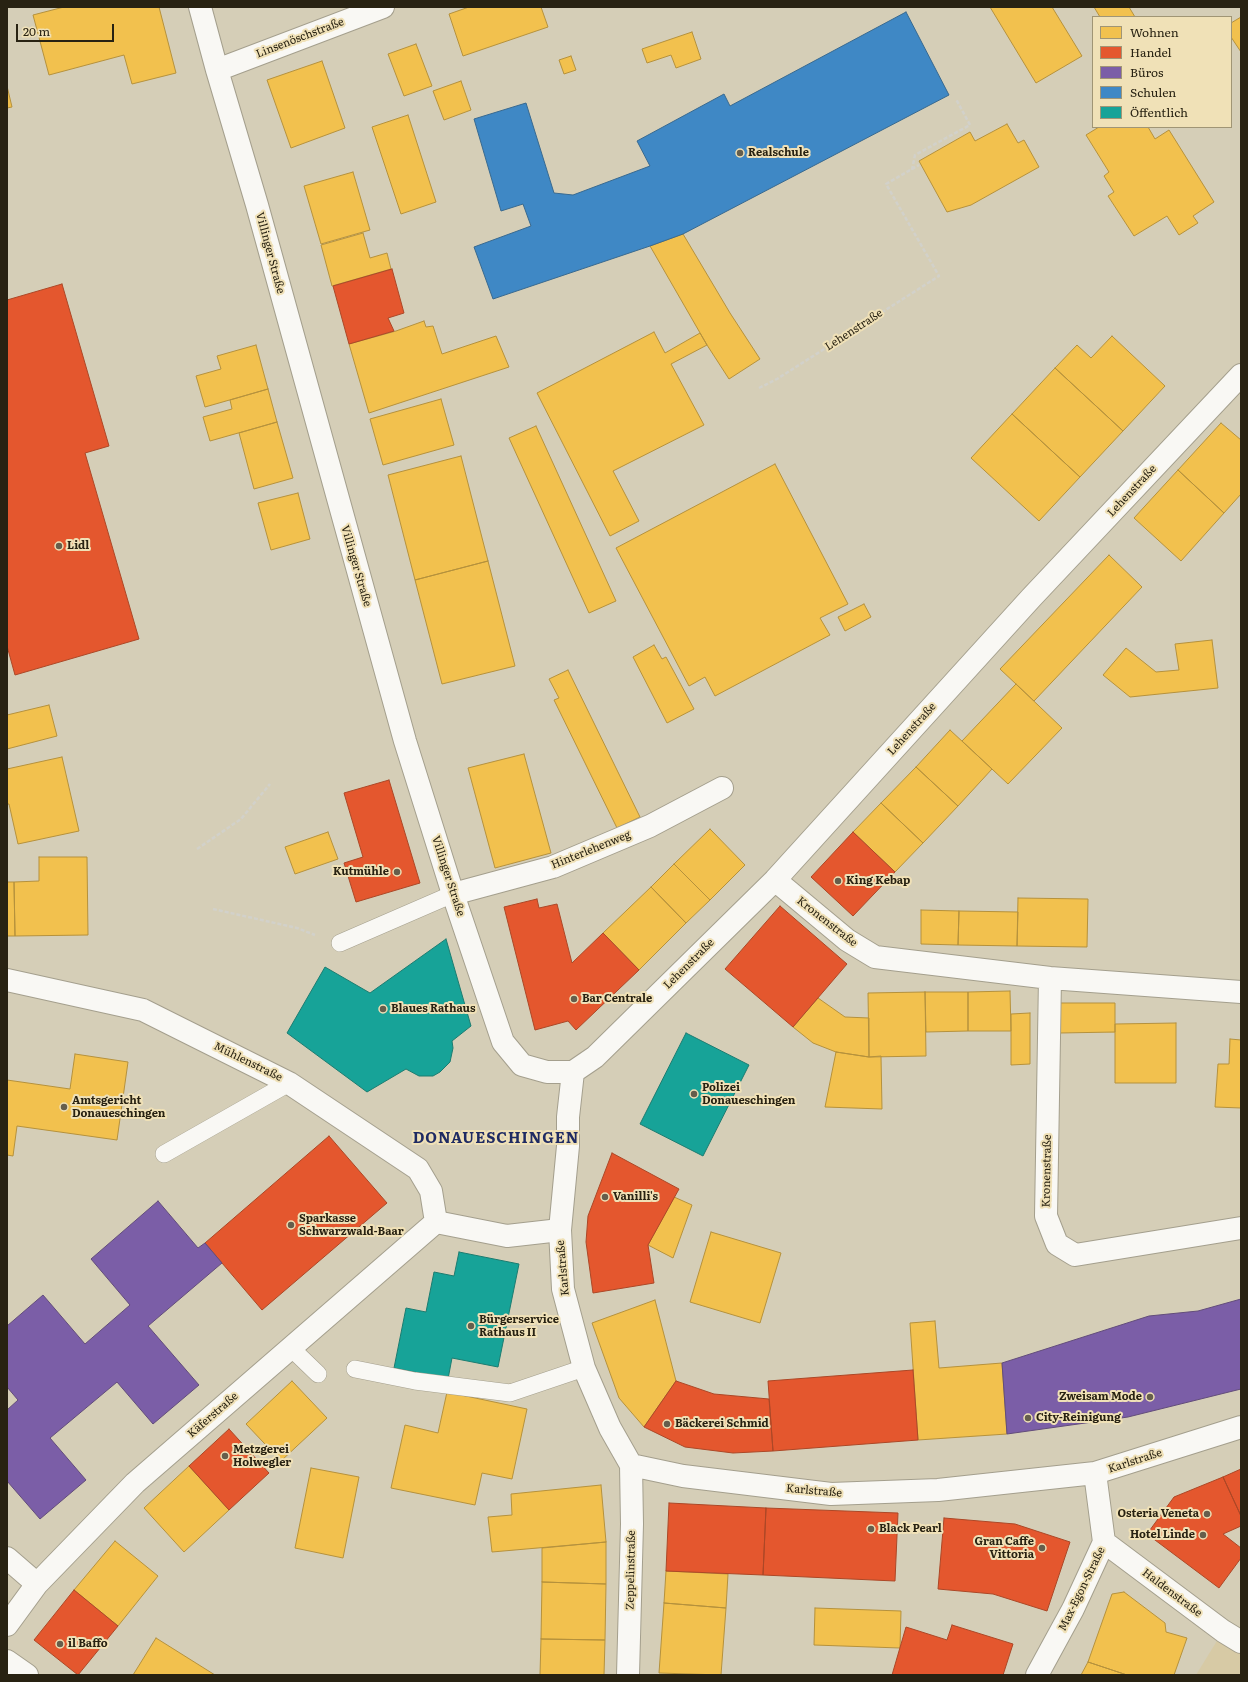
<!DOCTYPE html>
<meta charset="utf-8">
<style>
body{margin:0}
#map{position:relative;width:1248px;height:1682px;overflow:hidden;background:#d5ceb7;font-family:Literata,serif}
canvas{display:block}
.frame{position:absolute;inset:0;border:8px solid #282212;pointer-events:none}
.legend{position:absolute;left:1092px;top:16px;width:140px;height:112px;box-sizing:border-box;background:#f0e1b7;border:1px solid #a09575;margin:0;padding:5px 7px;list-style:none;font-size:12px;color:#282212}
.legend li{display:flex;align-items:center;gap:8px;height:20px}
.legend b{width:20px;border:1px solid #a09575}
.scale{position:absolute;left:16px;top:24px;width:98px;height:18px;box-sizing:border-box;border:2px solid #282212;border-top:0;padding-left:5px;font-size:12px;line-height:14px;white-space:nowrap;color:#282212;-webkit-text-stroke:3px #f0e1b7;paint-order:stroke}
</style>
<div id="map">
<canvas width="1248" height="1682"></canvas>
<div class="frame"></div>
<ul class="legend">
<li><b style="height:11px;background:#f2c14e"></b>Wohnen</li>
<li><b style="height:11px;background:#e4572e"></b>Handel</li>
<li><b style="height:11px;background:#7b5ea7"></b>Büros</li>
<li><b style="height:11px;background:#3f88c5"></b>Schulen</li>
<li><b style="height:11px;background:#17a398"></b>Öffentlich</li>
</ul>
<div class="scale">20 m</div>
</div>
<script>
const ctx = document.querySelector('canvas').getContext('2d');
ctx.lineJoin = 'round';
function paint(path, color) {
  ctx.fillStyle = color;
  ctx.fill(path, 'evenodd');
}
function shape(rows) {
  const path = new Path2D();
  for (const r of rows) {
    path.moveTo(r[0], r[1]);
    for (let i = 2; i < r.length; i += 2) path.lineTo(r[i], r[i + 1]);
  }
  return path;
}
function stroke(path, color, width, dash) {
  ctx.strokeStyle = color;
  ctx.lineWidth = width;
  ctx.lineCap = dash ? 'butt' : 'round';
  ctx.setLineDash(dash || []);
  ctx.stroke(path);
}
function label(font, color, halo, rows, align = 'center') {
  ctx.font = font + ' Literata,serif';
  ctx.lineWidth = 4;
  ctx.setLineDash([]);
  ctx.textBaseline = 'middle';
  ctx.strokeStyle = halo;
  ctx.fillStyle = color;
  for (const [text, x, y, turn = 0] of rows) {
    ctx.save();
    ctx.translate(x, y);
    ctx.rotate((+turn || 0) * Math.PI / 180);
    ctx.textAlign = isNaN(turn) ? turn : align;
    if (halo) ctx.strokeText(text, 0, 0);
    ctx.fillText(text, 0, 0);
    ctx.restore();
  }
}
const built = shape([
 [1223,1631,1241,1642,1241,1675,1196,1675]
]);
const homes = shape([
 [64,7,159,7,176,73,132,84,124,55,49,75,33,15,64,7],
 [469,7,541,7,548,27,463,56,449,14,469,7],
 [990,7,1052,7,1082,56,1036,83,990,7],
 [1094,7,1129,7,1135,17,1100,17,1094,7],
 [1241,17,1241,52,1231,37,1231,23,1241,17],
 [692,32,701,59,676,68,671,55,647,63,642,49,692,32],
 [416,44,432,86,404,96,388,54,416,44],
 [571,56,576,70,564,74,559,60,571,56],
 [322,61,345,128,291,148,267,80,322,61],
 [461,81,471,110,444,120,433,91,461,81],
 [7,86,12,107,7,108,7,86],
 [408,115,436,202,401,214,372,127,408,115],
 [1007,124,1018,143,1024,140,1039,167,971,205,947,212,919,161,970,132,975,141,1007,124],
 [1099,127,1148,127,1155,139,1169,130,1214,202,1193,216,1198,223,1179,235,1167,216,1134,236,1108,196,1114,192,1104,176,1109,172,1086,135,1099,127],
 [353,172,370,230,321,244,304,186,353,172],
 [363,233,370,258,387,253,391,269,332,286,321,245,363,233],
 [683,234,730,313,760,359,729,379,707,345,650,246,683,234],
 [424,321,426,327,433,326,442,354,496,336,509,367,369,413,349,344,396,331,424,321],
 [654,332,665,353,700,333,707,345,671,364,704,425,613,471,639,521,610,536,537,393,654,332],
 [1112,336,1165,386,1123,431,1055,368,1077,345,1091,358,1112,336],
 [256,345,268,389,205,407,196,376,221,369,217,356,256,345],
 [1055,368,1123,431,1080,477,1012,414,1055,368],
 [268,389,277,422,210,441,203,417,232,409,230,400,268,389],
 [441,399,454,445,383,465,370,419,441,399],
 [1012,414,1080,477,1039,521,971,458,1012,414],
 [277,422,293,478,254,489,239,433,277,422],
 [1221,423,1241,440,1241,494,1224,513,1178,470,1221,423],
 [536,426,616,601,589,613,509,438,536,426],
 [461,456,488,561,415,580,388,475,461,456],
 [775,464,848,604,820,618,830,635,715,696,705,677,689,686,616,548,775,464],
 [1178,470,1224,513,1181,561,1134,518,1178,470],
 [298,493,310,539,271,550,258,503,298,493],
 [1109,555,1142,587,1034,701,1000,669,1109,555],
 [488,561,515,666,442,684,415,580,488,561],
 [864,604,871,617,845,631,838,617,864,604],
 [1212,640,1218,688,1130,697,1103,675,1126,648,1156,672,1179,670,1175,644,1212,640],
 [654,645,662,659,666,657,694,709,667,723,633,657,654,645],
 [568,670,640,817,617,828,554,700,559,698,549,679,568,670],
 [1016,684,1062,728,1008,784,962,741,1016,684],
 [49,705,57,736,7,749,7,715,49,705],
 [950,730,992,769,958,806,916,767,950,730],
 [524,754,551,853,495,868,468,768,524,754],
 [62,757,79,831,18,844,9,804,7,804,7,769,62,757],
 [916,767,958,806,923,843,881,803,916,767],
 [881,803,923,843,895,872,853,832,881,803],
 [710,829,745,865,710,900,674,864,710,829],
 [328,832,338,859,295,874,285,847,328,832],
 [39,857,87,857,88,935,15,936,14,882,39,881,39,857],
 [674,864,710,900,686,923,651,887,674,864],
 [7,882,14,882,15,936,7,936,7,882],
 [651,887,686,923,639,970,603,933,651,887],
 [1018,898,1088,899,1087,947,1017,946,1018,898],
 [921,910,959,911,958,945,921,944,921,910],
 [959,911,1018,912,1017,946,958,945,959,911],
 [1010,991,1011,1031,968,1031,968,992,1010,991],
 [925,992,968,992,968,1031,926,1032,925,992],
 [925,992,926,1056,869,1057,868,993,925,992],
 [818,998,845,1017,869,1018,869,1057,836,1052,813,1043,793,1027,818,998],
 [1059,1003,1115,1003,1115,1032,1060,1033,1059,1003],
 [1030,1013,1030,1064,1011,1065,1011,1014,1030,1013],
 [1176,1023,1176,1083,1115,1083,1115,1024,1176,1023],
 [1230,1039,1241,1040,1241,1108,1215,1107,1218,1064,1229,1064,1230,1039],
 [836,1052,869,1057,881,1056,882,1109,825,1107,836,1052],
 [75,1054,128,1062,117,1140,17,1126,13,1156,7,1155,7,1080,70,1089,75,1054],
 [674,1197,692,1205,673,1258,648,1245,674,1197],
 [711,1232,781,1253,760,1323,690,1302,711,1232],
 [655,1300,676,1381,644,1427,619,1398,592,1323,655,1300],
 [935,1321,939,1368,1002,1363,1007,1434,918,1440,910,1323,935,1321],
 [292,1381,327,1418,281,1461,246,1424,292,1381],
 [447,1392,527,1409,512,1479,482,1473,475,1505,391,1488,405,1425,438,1433,447,1392],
 [189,1466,229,1510,184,1552,144,1508,189,1466],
 [311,1468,359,1477,343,1558,295,1548,311,1468],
 [601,1485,606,1542,492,1552,488,1517,512,1515,511,1494,601,1485],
 [115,1541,158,1576,118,1626,74,1590,115,1541],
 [606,1542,606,1584,542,1582,542,1548,606,1542],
 [666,1571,728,1574,726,1608,664,1603,666,1571],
 [542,1582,606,1584,605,1640,541,1639,542,1582],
 [1124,1592,1165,1623,1166,1632,1187,1638,1174,1675,1127,1675,1088,1662,1112,1594,1124,1592],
 [664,1603,726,1608,721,1675,659,1673,664,1603],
 [815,1608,901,1611,900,1648,814,1645,815,1608],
 [156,1638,215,1675,133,1675,156,1638],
 [541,1639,605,1640,604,1675,540,1675,541,1639],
 [1088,1662,1127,1675,1081,1675,1088,1662]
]);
const shops = shape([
 [392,269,404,313,388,318,394,331,349,344,333,286,392,269],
 [62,284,109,446,85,453,139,639,15,675,7,646,7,300,62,284],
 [389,780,420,883,356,902,344,863,363,857,344,793,389,780],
 [853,832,895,872,853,916,811,877,853,832],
 [537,899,539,908,557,904,572,963,603,933,639,970,576,1030,568,1021,535,1030,504,907,537,899],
 [780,906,847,964,793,1027,725,969,780,906],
 [329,1136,387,1203,262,1310,205,1243,329,1136],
 [612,1153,679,1189,648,1245,654,1283,593,1293,586,1242,588,1216,612,1153],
 [913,1370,918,1440,773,1451,768,1381,913,1370],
 [676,1381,714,1394,769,1399,773,1451,733,1453,685,1447,644,1427,676,1381],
 [229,1429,269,1473,229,1510,189,1466,229,1429],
 [1241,1469,1241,1516,1223,1477,1241,1469],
 [1223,1477,1241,1516,1241,1526,1223,1534,1241,1548,1241,1558,1219,1588,1147,1534,1174,1497,1223,1477],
 [669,1503,766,1508,763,1575,666,1571,669,1503],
 [766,1508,898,1513,895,1581,763,1575,766,1508],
 [944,1518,1015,1524,1070,1542,1047,1611,993,1594,938,1589,944,1518],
 [74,1590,118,1626,78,1675,34,1640,74,1590],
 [952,1625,1013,1644,1003,1675,892,1675,906,1627,947,1640,952,1625]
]);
const offices = shape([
 [158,1201,198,1248,205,1243,222,1263,148,1326,199,1385,153,1424,117,1382,50,1438,86,1480,40,1519,7,1481,7,1410,18,1400,7,1387,7,1326,43,1295,85,1344,130,1305,91,1259,158,1201],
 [1241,1299,1241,1389,1128,1417,1007,1434,1002,1363,1149,1316,1198,1311,1241,1299]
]);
const schools = shape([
 [906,12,949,95,683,234,650,246,493,299,474,247,531,226,523,204,501,211,474,119,526,103,554,193,573,195,650,166,637,141,724,94,730,106,906,12]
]);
const public = shape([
 [446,939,471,1026,452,1041,453,1048,450,1062,440,1072,433,1076,419,1076,406,1069,367,1092,287,1033,325,967,370,993,446,939],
 [686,1033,749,1065,703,1156,640,1124,686,1033],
 [459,1252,519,1264,498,1367,452,1358,448,1379,394,1368,406,1308,426,1312,434,1272,454,1276,459,1252]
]);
const path = shape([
 [912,170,915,155,970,125,956,99],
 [759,388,777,379,939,276,886,184,919,165],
 [197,849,241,819,270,784],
 [213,909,297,928,315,935]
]);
const service = shape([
 [340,943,453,894],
 [164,1154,289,1083],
 [291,1348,318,1374],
 [355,1369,415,1381,510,1393,584,1368]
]);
const pedestrian = shape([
 [436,1222,507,1236,560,1230]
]);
const minor = shape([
 [200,7,217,70,257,205,405,741,453,894,503,1042,522,1065,547,1072,573,1072],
 [217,70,383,7],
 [775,880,847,940,875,957,1050,978,1241,992],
 [453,894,553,867,650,826,722,788],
 [1050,978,1046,1216,1057,1244,1075,1255,1241,1228],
 [7,980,143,1010,289,1083,418,1169,431,1191,436,1222,135,1483,37,1584,7,1625],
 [573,1072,568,1117,568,1146,560,1230,563,1289,584,1368,610,1428,631,1465,683,1476,831,1494,938,1490,1095,1473,1241,1427],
 [573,1072,595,1057,775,880,1031,598,1241,375],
 [1104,1542,1223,1631,1241,1642],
 [7,1558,37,1584],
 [7,1661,27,1675],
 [628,1675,632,1524,631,1465],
 [1037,1675,1073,1609,1104,1542,1095,1473]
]);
const markers = [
 [740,153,4,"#655e4c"],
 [59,546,4,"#655e4c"],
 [397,872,4,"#655e4c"],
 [838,881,4,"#655e4c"],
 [574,999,4,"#655e4c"],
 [383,1009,4,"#655e4c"],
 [694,1094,4,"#655e4c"],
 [64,1107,4,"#655e4c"],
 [605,1197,4,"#655e4c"],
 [291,1225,4,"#655e4c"],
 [471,1326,4,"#655e4c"],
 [1150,1397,4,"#655e4c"],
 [1028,1418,4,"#655e4c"],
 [667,1424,4,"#655e4c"],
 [225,1456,4,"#655e4c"],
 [1207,1514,4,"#655e4c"],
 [871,1529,4,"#655e4c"],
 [1203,1535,4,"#655e4c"],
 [1042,1548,4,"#655e4c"],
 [60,1644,4,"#655e4c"]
];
const streetNames = [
 ["Linsenöschstraße",300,38,-21],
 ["Villinger Straße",270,253,75],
 ["Lehenstraße",854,330,-33],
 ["Lehenstraße",1132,491,-47],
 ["Villinger Straße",356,566,74],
 ["Lehenstraße",912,729,-48],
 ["Hinterlehenweg",591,850,-22],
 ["Villinger Straße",448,876,72],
 ["Kronenstraße",827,922,38],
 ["Lehenstraße",689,964,-45],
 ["Mühlenstraße",248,1062,26],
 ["Kronenstraße",1047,1171,-89],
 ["Karlstraße",563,1268,-95],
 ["Käferstraße",213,1415,-41],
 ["Karlstraße",1135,1461,-18],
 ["Karlstraße",814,1491,5],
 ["Zeppelinstraße",631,1570,-89],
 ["Max-Egon-Straße",1082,1589,-64],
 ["Haldenstraße",1172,1593,37]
];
const poiNames = [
 ["Realschule",748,153],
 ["Lidl",67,546],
 ["Kutmühle",389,872,"right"],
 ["King Kebap",846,881],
 ["Bar Centrale",582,999],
 ["Blaues Rathaus",391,1009],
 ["Polizei",702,1088],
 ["Donaueschingen",702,1101],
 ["Amtsgericht",72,1101],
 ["Donaueschingen",72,1114],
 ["Vanilli's",613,1197],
 ["Sparkasse",299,1219],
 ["Schwarzwald-Baar",299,1232],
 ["Bürgerservice",479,1320],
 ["Rathaus II",479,1333],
 ["Zweisam Mode",1142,1397,"right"],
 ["City-Reinigung",1036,1418],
 ["Bäckerei Schmid",675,1424],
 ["Metzgerei",233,1450],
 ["Holwegler",233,1463],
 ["Osteria Veneta",1199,1514,"right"],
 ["Black Pearl",879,1529],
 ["Hotel Linde",1195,1535,"right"],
 ["Gran Caffe",1034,1542,"right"],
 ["Vittoria",1034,1555,"right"],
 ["il Baffo",68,1644]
];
const districtNames = [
 ["DONAUESCHINGEN",496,1139]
];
paint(built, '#d7caa5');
paint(homes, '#f2c14e');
stroke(homes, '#b5913c', 1);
paint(shops, '#e4572e');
stroke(shops, '#ac4726', 1);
paint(offices, '#7b5ea7');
stroke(offices, '#624c7a', 1);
paint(schools, '#3f88c5');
stroke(schools, '#38698f', 1);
paint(public, '#17a398');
stroke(public, '#1c7c70', 1);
stroke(service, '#a49f8d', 18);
stroke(pedestrian, '#a49f8d', 24);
stroke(minor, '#a49f8d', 24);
stroke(path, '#d2d1ca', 2.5, [4, 2]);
stroke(service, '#f9f8f4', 17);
stroke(pedestrian, '#f9f8f4', 22);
stroke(minor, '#f9f8f4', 22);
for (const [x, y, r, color] of markers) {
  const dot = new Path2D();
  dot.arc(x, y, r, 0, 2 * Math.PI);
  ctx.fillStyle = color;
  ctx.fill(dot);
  stroke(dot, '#f0e1b7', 1.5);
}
label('11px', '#282212', '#f0e1b7', streetNames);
label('bold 11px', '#282212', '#f0e1b7', poiNames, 'left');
ctx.letterSpacing = '1px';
label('bold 15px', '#1f2b63', '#f0e1b7', districtNames);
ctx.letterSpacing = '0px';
</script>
